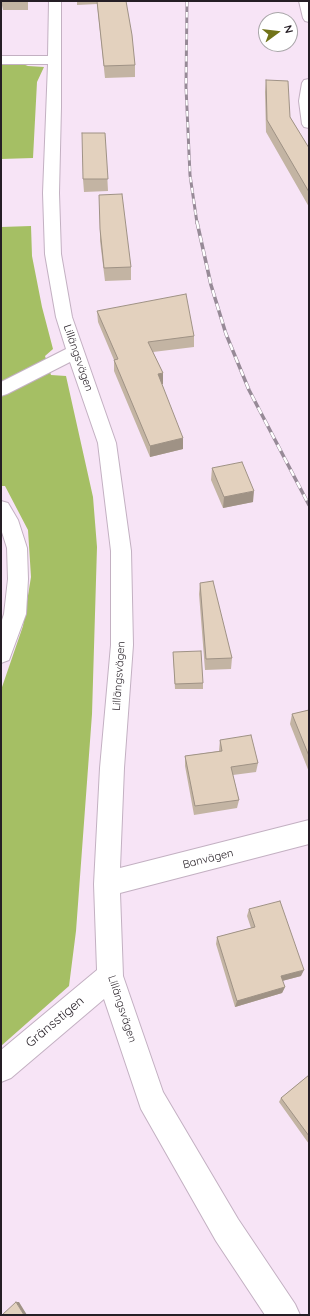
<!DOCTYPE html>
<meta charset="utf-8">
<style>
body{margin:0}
#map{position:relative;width:310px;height:1316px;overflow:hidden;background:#f7e4f6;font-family:Quicksand,sans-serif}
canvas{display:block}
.frame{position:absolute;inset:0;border:2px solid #251e25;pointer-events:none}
.north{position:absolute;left:258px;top:12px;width:40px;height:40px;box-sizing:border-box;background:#fff;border:1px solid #a8a5a8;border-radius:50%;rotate:75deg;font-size:11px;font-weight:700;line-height:16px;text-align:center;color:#251e25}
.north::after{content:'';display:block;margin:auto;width:14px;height:18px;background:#717319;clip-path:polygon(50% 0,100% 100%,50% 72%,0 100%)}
</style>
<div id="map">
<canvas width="310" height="1316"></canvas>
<div class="frame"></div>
<div class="north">N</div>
</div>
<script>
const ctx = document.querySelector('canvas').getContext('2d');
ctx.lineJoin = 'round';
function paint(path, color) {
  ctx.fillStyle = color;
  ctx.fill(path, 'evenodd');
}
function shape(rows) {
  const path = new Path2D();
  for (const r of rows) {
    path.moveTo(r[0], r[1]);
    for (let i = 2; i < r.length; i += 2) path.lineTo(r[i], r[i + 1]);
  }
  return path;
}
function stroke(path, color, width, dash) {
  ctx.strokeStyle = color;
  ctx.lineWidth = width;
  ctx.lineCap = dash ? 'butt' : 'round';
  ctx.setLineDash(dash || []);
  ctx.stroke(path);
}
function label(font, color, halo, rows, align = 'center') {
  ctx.font = font + ' Quicksand,sans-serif';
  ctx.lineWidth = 4;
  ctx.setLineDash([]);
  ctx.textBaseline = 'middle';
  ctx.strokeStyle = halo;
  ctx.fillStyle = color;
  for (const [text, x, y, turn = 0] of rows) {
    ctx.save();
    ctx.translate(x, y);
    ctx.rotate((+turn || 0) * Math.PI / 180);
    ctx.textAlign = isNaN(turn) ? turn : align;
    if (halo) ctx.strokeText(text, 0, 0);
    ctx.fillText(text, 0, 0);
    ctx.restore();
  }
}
const forest = shape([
 [1,56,28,66,44,67,37,82,33,158,1,159],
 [31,226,32,256,42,307,53,349,45,356,51,375,66,376,93,497,97,547,92,714,76,931,69,986,1,1046,1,690,23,626,31,577,28,530,5,486,1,486,1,227]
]);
const minor = shape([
 [49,1,61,1,61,107,59,193,61,254,72,317,116,443,131,551,133,645,124,768,120,868,309,820,309,844,120,893,123,976,163,1092,238,1219,295,1304,300,1315,265,1315,216,1241,141,1109,104,999,11,1078,1,1082,1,1050,97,970,94,884,100,768,111,645,111,551,98,443,70,362,7,394,1,396,1,382,66,349,56,317,45,254,43,193,48,64,1,64,1,56,48,56,49,1],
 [299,1,309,1,309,22,305,21,303,18,299,1],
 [309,79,309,128,304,127,302,124,299,101,302,83,304,80,309,79],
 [1,501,8,503,18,520,27,548,28,579,26,614,9,660,1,663,1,623,4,614,8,579,7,548,1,529,1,501]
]);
const railFar1 = shape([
 [187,1,186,87,190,175,197,223]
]);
const rail = shape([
 [197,222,211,285,226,334,249,390,309,505]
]);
const wall = shape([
 [1,1,28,1,28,10,3,10],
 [77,1,126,1,135,65,135,77,105,78,97,4,77,5],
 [266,80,290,117,309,148,309,207,266,132,265,92],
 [105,133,108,191,84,192,83,179],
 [100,229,131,267,131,280,105,281,100,241],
 [97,311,194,336,194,347,153,352,163,373,163,384,162,384,183,449,150,457,114,371,114,360,98,322],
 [212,468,253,502,223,508,211,480],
 [200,583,232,658,231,669,205,670,199,594],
 [173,652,203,683,203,689,175,689],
 [309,710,309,772,290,724,292,714],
 [220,740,258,763,256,772,233,775,239,800,237,808,194,815,185,766,185,756,219,751],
 [249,909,301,976,282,981,285,987,282,993,235,1007,216,944,217,937,251,928,247,916],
 [309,1075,309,1144,279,1102,281,1098]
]);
const shadedWall = shape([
 [163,373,163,384,158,385,158,374],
 [183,438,183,449,150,457,150,446],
 [254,491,253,502,223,508,224,497],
 [304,970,301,976,278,982,281,976],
 [285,987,282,993,235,1007,237,1001],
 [16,1302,19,1302,27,1315,24,1315]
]);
const building = shape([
 [97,1,126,1,132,35,135,65,104,66,97,1],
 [266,80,288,81,290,117,309,148,309,192,267,120,266,80],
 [82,133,105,133,108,179,83,179,82,133],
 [122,194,131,267,104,268,100,229,99,195,122,194],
 [186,294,194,336,148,342,163,373,158,374,183,438,150,446,114,360,118,359,97,311,186,294],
 [242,462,254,491,224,497,212,468,242,462],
 [213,581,232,658,206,659,200,583,213,581],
 [201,651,203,683,175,684,173,652,201,651],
 [309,710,309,756,292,714,309,710],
 [251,735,258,763,231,767,239,800,195,806,185,756,222,751,220,740,251,735],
 [280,901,304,970,281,976,285,987,237,1001,217,937,255,927,249,909,280,901],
 [309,1075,309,1136,281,1098,309,1075],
 [16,1302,24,1315,2,1315,16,1302]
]);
const streetNames = [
 ["Lillängsvägen",78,358,71],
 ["Lillängsvägen",119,676,-86],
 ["Banvägen",208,859,-14],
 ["Lillängsvägen",122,1009,72]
];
const nearStreetnames = [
 ["Gränsstigen",55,1022,-40]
];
paint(forest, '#a5bf64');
stroke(minor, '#c3b0c2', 2);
paint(minor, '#fff');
stroke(railFar1, '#978a97', 3);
stroke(rail, '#978a97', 3.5);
stroke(railFar1, '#fff', 2, [5.5]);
stroke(rail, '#fff', 2.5, [7]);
paint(wall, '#c3b4a3');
paint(shadedWall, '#9f9285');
paint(building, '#e3d1be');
stroke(building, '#9f9285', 1);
label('11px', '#251e25', '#fff', streetNames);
label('13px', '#251e25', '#fff', nearStreetnames);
</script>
